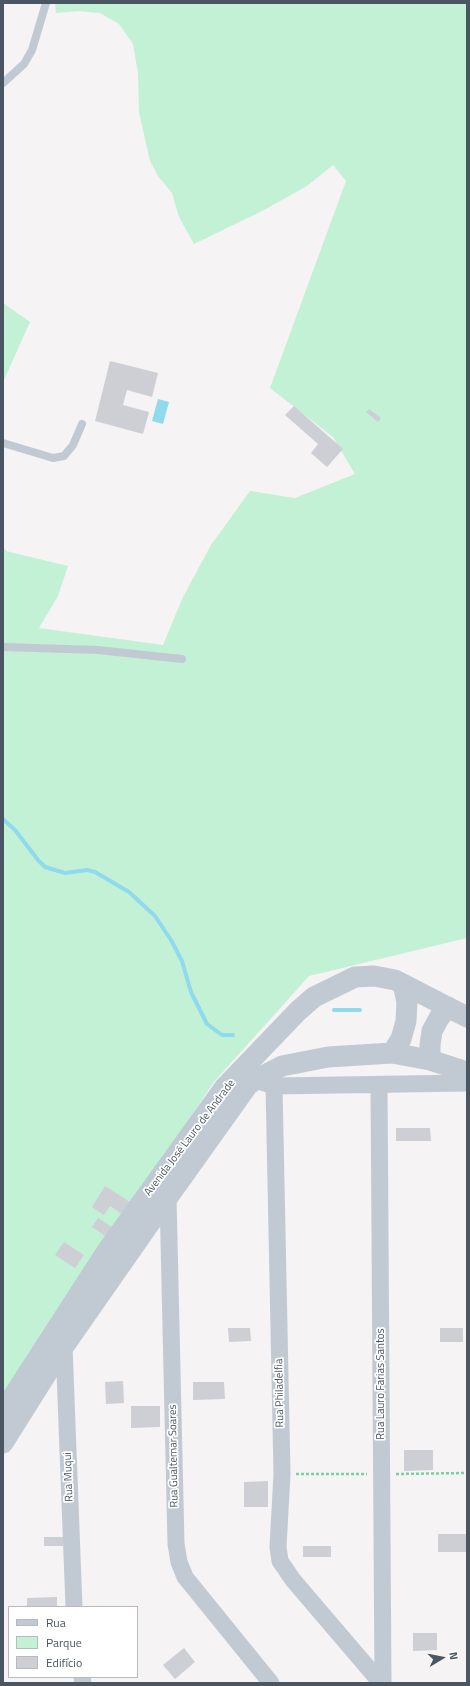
<!DOCTYPE html>
<meta charset="utf-8">
<style>
body{margin:0}
#map{position:relative;width:470px;height:1686px;overflow:hidden;background:#f5f3f3;font-family:"Titillium Web",sans-serif}
canvas{display:block}
.frame{position:absolute;inset:0;border:4px solid #4a5661;pointer-events:none}
.legend{position:absolute;left:8px;top:1606px;width:130px;height:72px;box-sizing:border-box;background:#fff;border:1px solid #b7bbc0;margin:0;padding:5px 7px;list-style:none;font-size:12px;color:#4a5661}
.legend li{display:flex;align-items:center;gap:8px;height:20px}
.legend b{width:20px;border:1px solid #b7bbc0}
.north{position:absolute;left:422px;top:1638px;width:40px;height:40px;-webkit-text-stroke:3px #fff;paint-order:stroke;rotate:80deg;font-size:11px;font-weight:700;line-height:16px;text-align:center;color:#4a5661}
.north::after{content:'';display:block;margin:auto;width:14px;height:18px;background:#4a5661;clip-path:polygon(50% 0,100% 100%,50% 72%,0 100%)}
</style>
<div id="map">
<canvas width="470" height="1686"></canvas>
<div class="frame"></div>
<ul class="legend">
<li><b style="height:5px;background:#c1cad2"></b>Rua</li>
<li><b style="height:11px;background:#c3f1d5"></b>Parque</li>
<li><b style="height:11px;background:#cdcfd5"></b>Edifício</li>
</ul>
<div class="north">N</div>
</div>
<script>
const ctx = document.querySelector('canvas').getContext('2d');
ctx.lineJoin = 'round';
function paint(path, color) {
  ctx.fillStyle = color;
  ctx.fill(path, 'evenodd');
}
function shape(rows) {
  const path = new Path2D();
  for (const r of rows) {
    path.moveTo(r[0], r[1]);
    for (let i = 2; i < r.length; i += 2) path.lineTo(r[i], r[i + 1]);
  }
  return path;
}
function stroke(path, color, width, dash) {
  ctx.strokeStyle = color;
  ctx.lineWidth = width;
  ctx.lineCap = dash ? 'butt' : 'round';
  ctx.setLineDash(dash || []);
  ctx.stroke(path);
}
function label(font, color, halo, rows, align = 'center') {
  ctx.font = font + ' "Titillium Web",sans-serif';
  ctx.lineWidth = 3.5;
  ctx.setLineDash([]);
  ctx.textBaseline = 'middle';
  ctx.strokeStyle = halo;
  ctx.fillStyle = color;
  for (const [text, x, y, turn = 0] of rows) {
    ctx.save();
    ctx.translate(x, y);
    ctx.rotate((+turn || 0) * Math.PI / 180);
    ctx.textAlign = isNaN(turn) ? turn : align;
    if (halo) ctx.strokeText(text, 0, 0);
    ctx.fillText(text, 0, 0);
    ctx.restore();
  }
}
const green = shape([
 [55,3,467,3,467,938,309,976,213,1083,3,1404,3,547,6,551,68,566,58,596,39,628,163,645,183,597,211,545,250,491,295,498,355,474,333,437,270,388,346,181,333,165,307,186,264,210,194,244,179,217,172,193,158,176,150,161,139,112,138,73,133,44,119,24,100,13,78,11,56,13],
 [3,303,30,322,3,382]
]);
const water = shape([
 [158,399,169,402,163,424,152,421]
]);
const stream = shape([
 [3,819,15,830,38,860,45,867,65,873,87,870,95,872,129,892,155,916,171,940,182,961,191,992,207,1024,222,1035,233,1035],
 [334,1010,360,1010]
]);
const building = shape([
 [110,361,158,373,152,397,127,390,123,405,149,412,143,434,95,421],
 [294,406,343,449,327,467,311,453,318,444,285,415],
 [369,409,381,418,378,422,366,412],
 [396,1128,430,1128,431,1141,396,1141],
 [105,1186,133,1204,125,1216,110,1206,104,1215,92,1207],
 [98,1218,113,1228,107,1237,92,1227],
 [64,1242,84,1255,75,1268,55,1255],
 [228,1328,250,1328,251,1341,229,1342],
 [440,1328,463,1328,463,1342,440,1342],
 [123,1381,124,1403,106,1404,105,1382],
 [193,1382,224,1382,225,1399,193,1400],
 [131,1406,160,1406,160,1427,131,1428],
 [404,1450,433,1450,433,1470,404,1471],
 [268,1481,268,1507,244,1507,244,1482],
 [438,1534,466,1534,466,1552,438,1552],
 [44,1537,63,1537,63,1546,44,1546],
 [303,1546,331,1546,331,1557,303,1557],
 [57,1597,57,1607,27,1607,27,1598],
 [413,1633,437,1633,437,1650,413,1651],
 [184,1648,195,1662,175,1679,163,1665]
]);
const path = shape([
 [296,1474,367,1474],
 [396,1474,467,1473]
]);
const service = shape([
 [3,83,24,64,32,50,46,3],
 [3,443,53,458,64,456,73,445,82,424],
 [3,647,98,650,182,659]
]);
const minor = shape([
 [255,1080,274,1086,282,1474,278,1547,280,1561,293,1580,381,1683],
 [379,1085,383,1683],
 [274,1086,467,1083],
 [168,1197,176,1544,179,1562,185,1577,271,1683],
 [64,1346,74,1607],
 [82,1677,83,1683]
]);
const tertiary = shape([
 [392,1053,401,1039,406,1021,407,1002,403,984],
 [430,1060,430,1045,432,1031,439,1018,448,1007],
 [3,1412,107,1251,225,1087,298,1011,314,997,355,977,374,976,395,980,467,1017],
 [3,1443,64,1346,168,1197,248,1085,255,1080,282,1066,328,1057,392,1053,430,1060,467,1072]
]);
const streetNames = [
 ["Avenida José Lauro de Andrade",190,1138,-53],
 ["Rua Lauro Farias Santos",381,1384,-90],
 ["Rua Philadelfia",280,1393,-91],
 ["Rua Gualtemar Soares",174,1456,-91],
 ["Rua Muqui",69,1477,-92]
];
paint(green, '#c3f1d5');
paint(water, '#90daee');
stroke(stream, '#90daee', 4);
paint(building, '#cdcfd5');
stroke(path, '#7ad0a6', 2.5, [3, 2]);
stroke(service, '#c1cad2', 8);
stroke(minor, '#c1cad2', 17);
stroke(tertiary, '#c1cad2', 21);
label('11px', '#4a5661', '#fff', streetNames);
</script>
